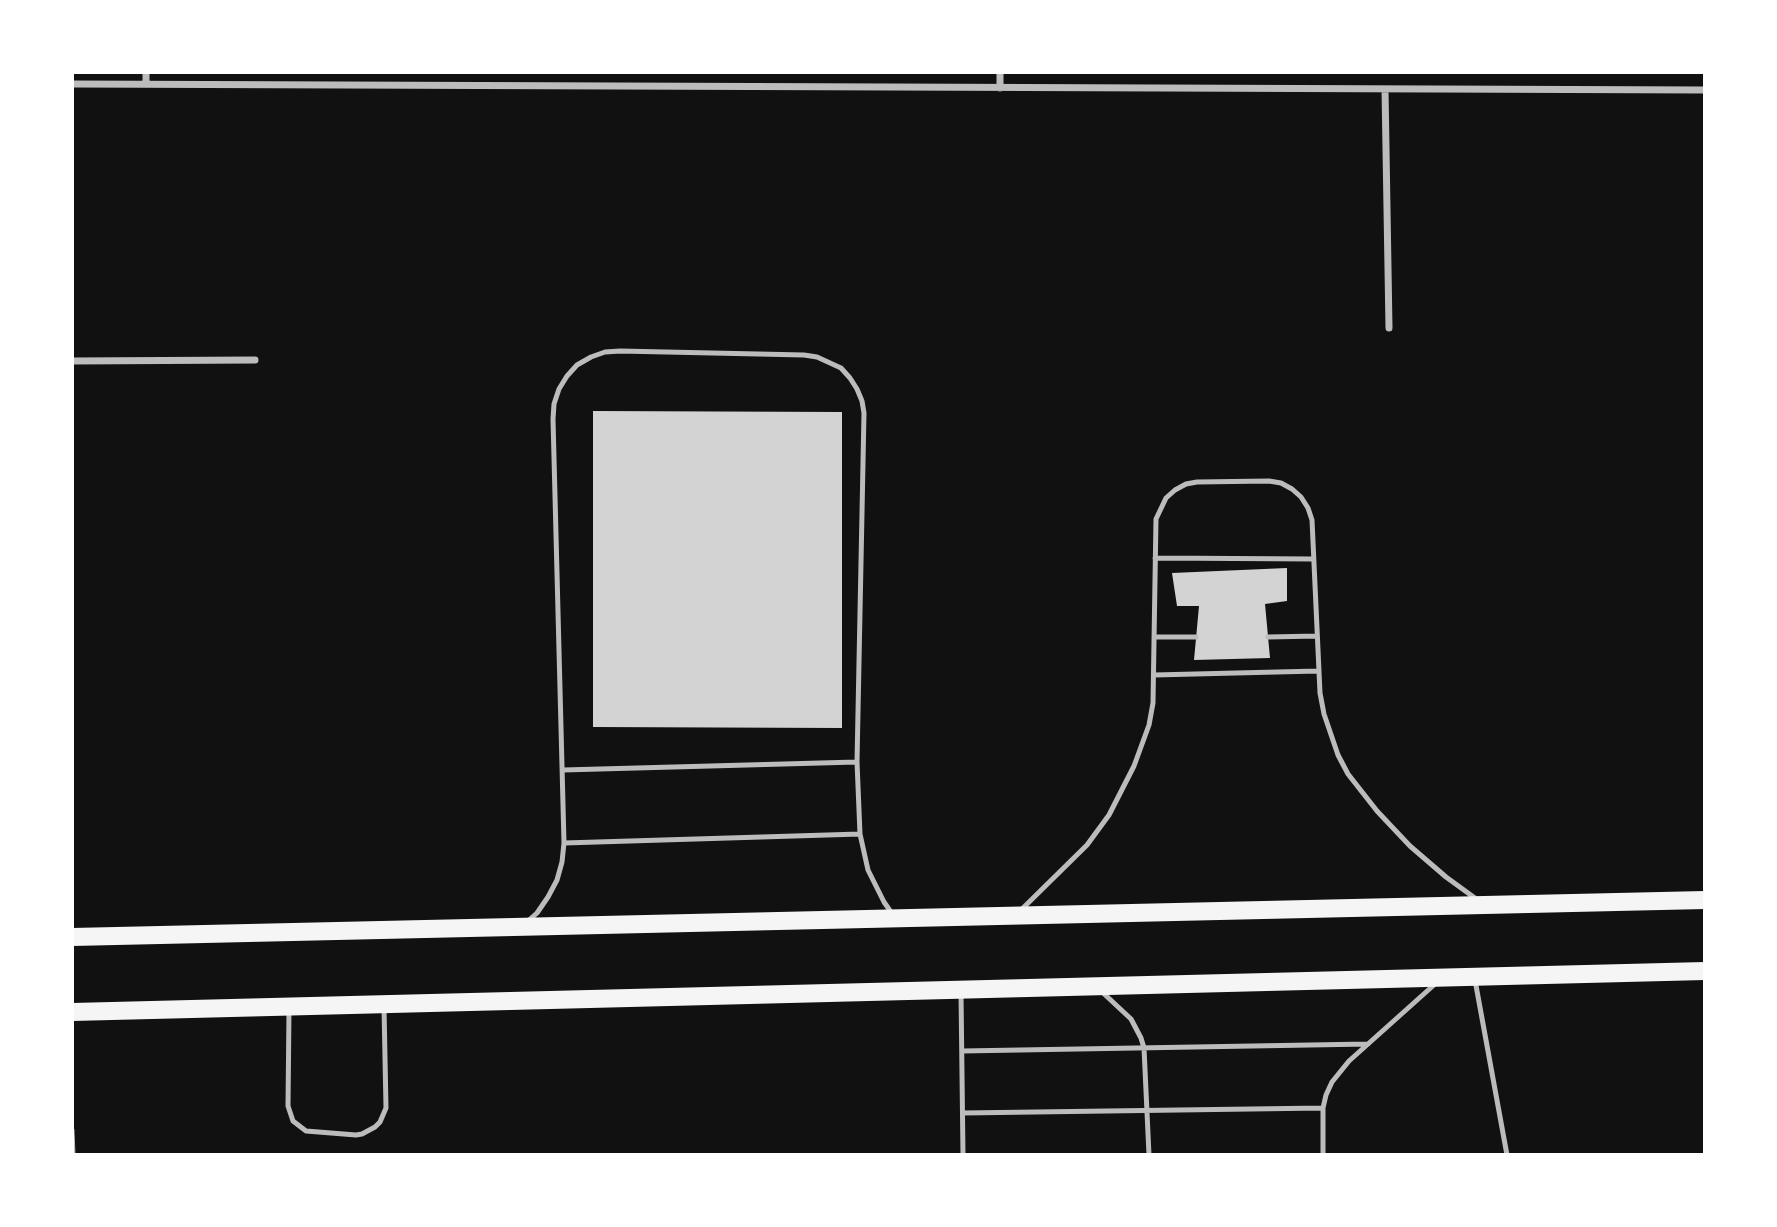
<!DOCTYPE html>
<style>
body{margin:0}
#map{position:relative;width:1777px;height:1227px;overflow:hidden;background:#111;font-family:"Space Grotesk",sans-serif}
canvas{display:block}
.frame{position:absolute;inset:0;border:74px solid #fff;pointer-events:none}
</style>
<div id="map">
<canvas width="1777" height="1227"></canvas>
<div class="frame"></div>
</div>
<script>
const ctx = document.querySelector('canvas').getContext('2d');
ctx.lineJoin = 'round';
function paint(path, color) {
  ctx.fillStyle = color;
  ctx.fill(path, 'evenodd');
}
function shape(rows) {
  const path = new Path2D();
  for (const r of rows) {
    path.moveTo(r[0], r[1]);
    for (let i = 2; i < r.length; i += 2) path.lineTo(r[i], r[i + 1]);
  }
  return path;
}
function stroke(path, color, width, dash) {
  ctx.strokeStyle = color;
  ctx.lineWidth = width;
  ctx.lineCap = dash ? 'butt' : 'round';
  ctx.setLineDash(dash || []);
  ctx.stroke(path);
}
const building = shape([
 [593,411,842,412,842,728,593,727],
 [1287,568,1287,601,1265,604,1270,658,1194,660,1199,606,1177,606,1172,573]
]);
const service = shape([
 [1155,558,1313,559],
 [1154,637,1196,637],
 [1268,637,1317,636],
 [1154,675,1318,671],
 [563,770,857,762],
 [564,843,860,834],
 [1021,910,1087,845,1109,815,1134,766,1149,725,1153,703,1156,519,1166,498,1175,490,1186,484,1197,482,1269,481,1281,483,1292,489,1301,497,1308,508,1312,520,1320,693,1324,714,1338,755,1348,774,1377,811,1410,846,1446,877,1479,901],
 [528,921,537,913,548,897,557,880,562,862,564,843,553,419,554,404,559,389,567,376,577,365,591,357,605,352,620,351,804,355,817,357,841,368,850,378,857,389,862,401,864,413,857,762,860,834,868,870,884,902,893,915],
 [1475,980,1507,1155],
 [1101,991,1131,1019,1141,1038,1144,1048,1149,1155],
 [961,993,963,1155],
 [289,1010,288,1106,293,1121,306,1131,356,1135,362,1134,375,1127,380,1122,386,1108,384,1007],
 [962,1051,1368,1044],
 [963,1113,1323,1108],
 [72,1130,73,1155],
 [1323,1155,1323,1108,1326,1095,1332,1082,1349,1061,1435,984]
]);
const minor = shape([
 [146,72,146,84],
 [1000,72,1000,88],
 [72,84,1705,90],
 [1385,89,1389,328],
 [72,361,255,360]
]);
const primary = shape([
 [72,937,1705,900],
 [72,1012,1705,971]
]);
paint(building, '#d3d3d3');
stroke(service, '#bcbcbc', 5);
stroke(minor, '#bcbcbc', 7);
stroke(primary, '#f5f5f5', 18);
</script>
